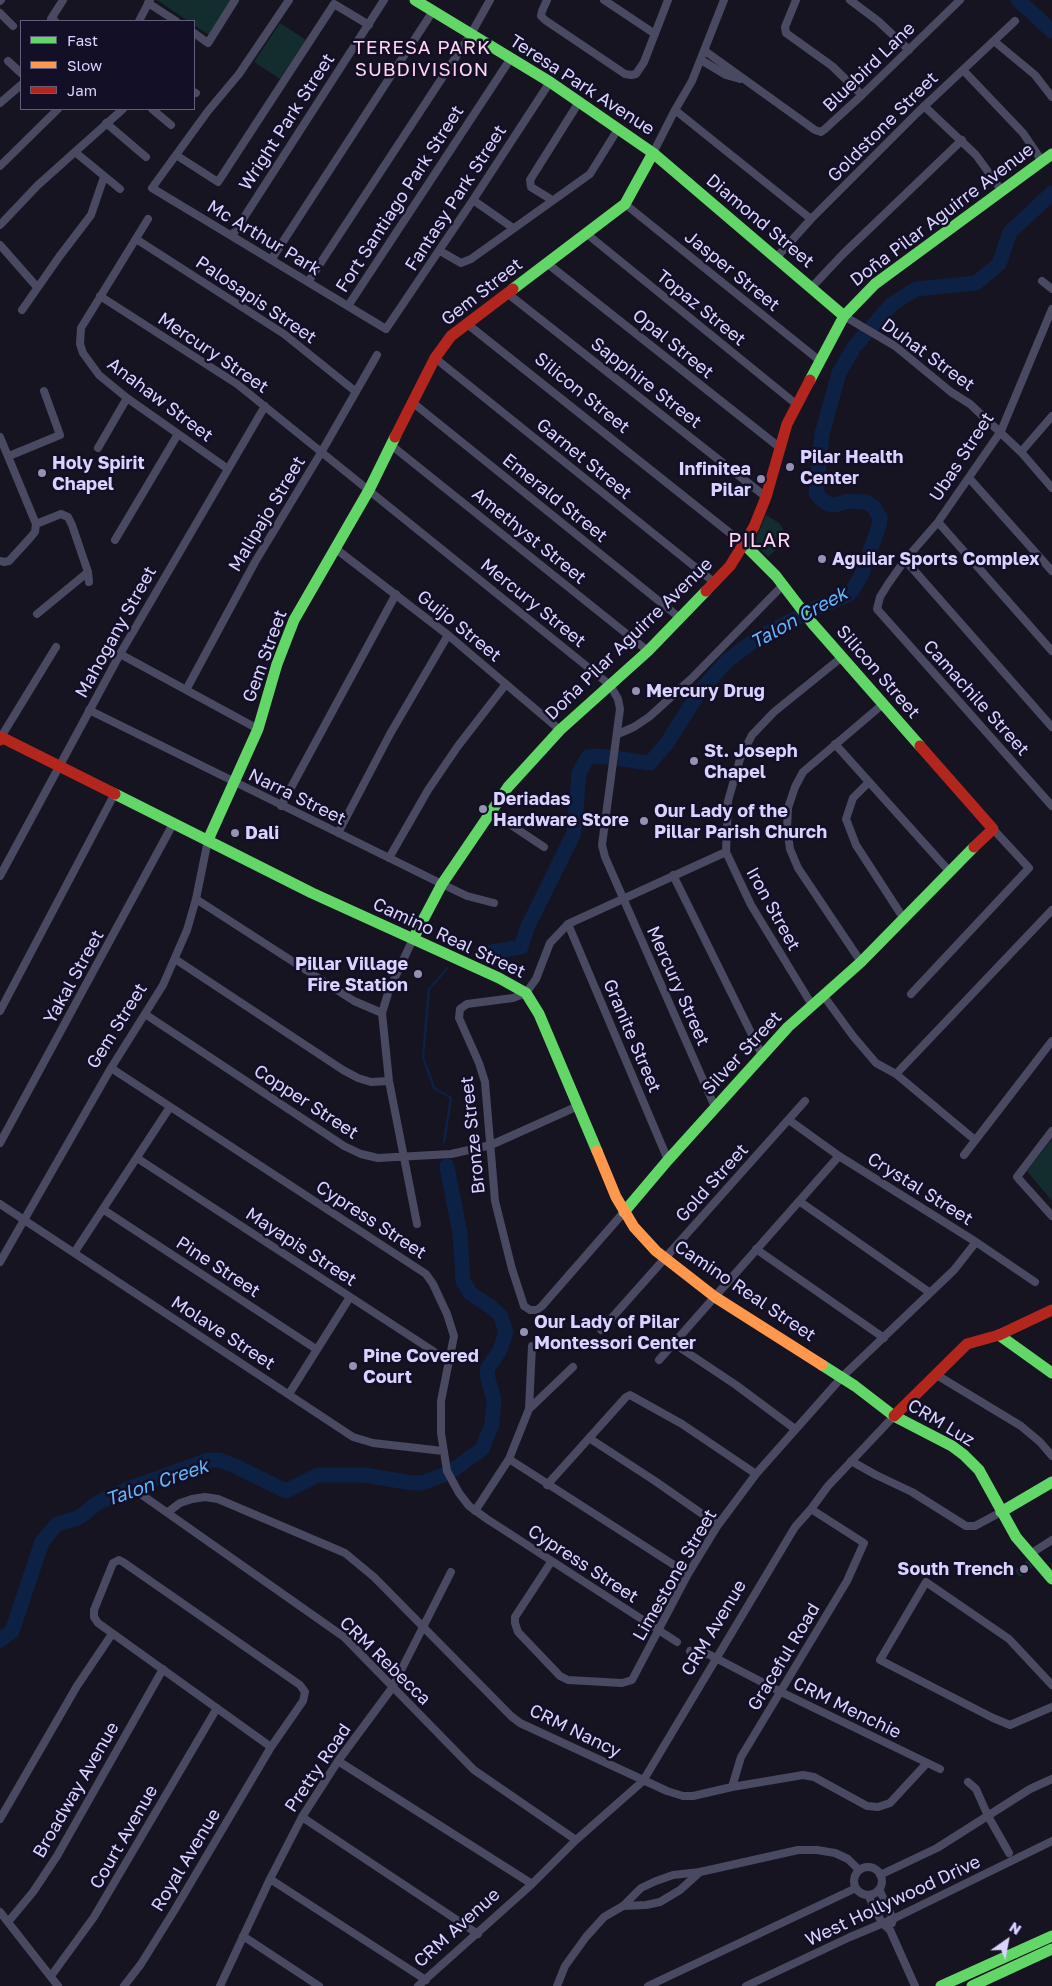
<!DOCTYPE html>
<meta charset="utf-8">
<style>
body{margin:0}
#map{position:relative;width:1052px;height:1986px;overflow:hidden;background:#161421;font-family:"Golos Text",sans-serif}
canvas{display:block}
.legend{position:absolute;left:20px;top:20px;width:175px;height:90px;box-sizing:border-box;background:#130f26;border:1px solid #625e7d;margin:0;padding:6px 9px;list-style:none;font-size:15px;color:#d9d4ff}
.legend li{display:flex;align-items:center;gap:10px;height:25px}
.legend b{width:25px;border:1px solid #625e7d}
.north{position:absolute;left:982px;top:1916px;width:50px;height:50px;-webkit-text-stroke:4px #130f26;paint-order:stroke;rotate:33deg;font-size:14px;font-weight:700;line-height:20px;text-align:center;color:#d9d4ff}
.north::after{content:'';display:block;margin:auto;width:18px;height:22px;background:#d9d4ff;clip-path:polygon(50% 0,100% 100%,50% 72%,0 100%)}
</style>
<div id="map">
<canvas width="1052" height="1986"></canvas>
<ul class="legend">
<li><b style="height:6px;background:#63d668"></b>Fast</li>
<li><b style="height:6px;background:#ff974d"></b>Slow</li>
<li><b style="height:6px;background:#b3261e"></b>Jam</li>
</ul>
<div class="north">N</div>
</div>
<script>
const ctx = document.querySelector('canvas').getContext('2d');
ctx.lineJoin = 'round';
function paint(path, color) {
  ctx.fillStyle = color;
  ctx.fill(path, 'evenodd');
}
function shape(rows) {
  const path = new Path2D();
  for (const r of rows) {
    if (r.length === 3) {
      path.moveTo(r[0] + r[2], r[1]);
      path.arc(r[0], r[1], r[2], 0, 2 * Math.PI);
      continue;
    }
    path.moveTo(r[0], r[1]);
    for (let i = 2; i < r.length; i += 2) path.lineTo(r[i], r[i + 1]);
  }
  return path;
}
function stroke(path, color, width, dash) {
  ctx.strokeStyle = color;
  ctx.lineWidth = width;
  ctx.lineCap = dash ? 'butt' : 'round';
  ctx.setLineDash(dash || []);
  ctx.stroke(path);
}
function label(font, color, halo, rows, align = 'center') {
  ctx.font = font + ' "Golos Text",sans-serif';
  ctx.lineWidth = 5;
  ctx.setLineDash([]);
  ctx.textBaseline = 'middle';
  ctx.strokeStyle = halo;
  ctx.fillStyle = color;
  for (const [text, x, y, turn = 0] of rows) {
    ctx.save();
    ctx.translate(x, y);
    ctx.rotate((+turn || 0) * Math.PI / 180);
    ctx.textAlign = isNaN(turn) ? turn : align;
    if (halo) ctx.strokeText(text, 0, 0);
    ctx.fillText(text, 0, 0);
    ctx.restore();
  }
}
const green = shape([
 [157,0,231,0,209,35,194,25,194,21,188,21],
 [280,23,306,40,280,79,254,62],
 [766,515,779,523,789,538,768,557,754,543],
 [1052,1139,1052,1201,1027,1171],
 [1027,1560,1033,1567,1020,1577,1015,1571]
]);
const stream = shape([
 [444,1142,451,1098,434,1088,423,1057,429,989,447,969]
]);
const river = shape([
 [1018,0,1052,31],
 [486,953,521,947,528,926,574,833,579,773,588,757,599,756,650,763,667,743,700,691,727,661,756,639,816,608,846,596,852,591,861,576,879,526,880,518,874,507,866,502,848,501,836,505,828,504,821,499,816,493,822,434,839,373,854,347,892,304,916,289,976,283,999,264,1010,232,1052,193],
 [447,1166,460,1234,463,1281,470,1293,491,1307,501,1316,506,1333,499,1352,487,1369,488,1379,494,1400,492,1424,482,1449,453,1470],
 [0,1640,12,1631,42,1542,57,1524,78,1518,99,1502,130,1488,208,1460,219,1460,235,1466,286,1491,318,1475,365,1475,412,1483,422,1483,443,1475]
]);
const street = shape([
 [289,0,239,74,208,111,152,188,386,329,473,200,550,82],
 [547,0,542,11,541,16,545,20,625,74,631,75,636,74,644,62,668,0],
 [604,0,655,34],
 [796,0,785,27,786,33,832,66,862,95],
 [850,0,878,21,909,50],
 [0,1,1,0],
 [148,3,176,21],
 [0,13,13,26],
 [55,21,51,19,63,0],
 [139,21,150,0],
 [194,33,208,43,235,0],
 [994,41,1035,75,1052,97],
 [705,51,815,130,821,132,825,129,862,95,960,0],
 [701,60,726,75,740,79],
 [8,61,21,73],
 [963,70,1023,133,1042,161],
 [194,92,196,93],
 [0,103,21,85],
 [924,106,976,155,1002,191],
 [152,109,171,125],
 [675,110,811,219],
 [106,123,146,157],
 [75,152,120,189],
 [653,153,675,110,692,81,724,0],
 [176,155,218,182,334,4,369,25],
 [0,166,58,109],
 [473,200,513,228],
 [552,200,531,187,530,180,579,102],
 [625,204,820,361],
 [148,219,81,328,80,344,83,353,99,375,127,398,228,469],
 [0,225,38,185,123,109],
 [587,234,796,404],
 [232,236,384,0],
 [136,239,284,334,355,391],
 [0,245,37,287],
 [440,251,461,263,471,259,590,174,618,129],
 [776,258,811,219,917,113,1015,21],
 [271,260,433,11],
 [548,264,779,447],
 [1042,281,1052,289],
 [308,282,471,34,490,0],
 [811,288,843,254,962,140],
 [507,293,766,497],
 [100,296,237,384,610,685,618,699,620,709,602,845,605,857,715,1107],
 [348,306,511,58],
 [1052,309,1001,431,938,522,905,560,888,584,880,597,877,609,1052,806],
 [22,310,59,257,91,215,104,177],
 [844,316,895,346,951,392,970,404,1021,452,1052,488],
 [466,323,745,545],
 [435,358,715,583],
 [412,402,680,618],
 [0,437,36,524],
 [391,445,648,651],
 [98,448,127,398],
 [1021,452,1052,416],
 [9,456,60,435,44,391],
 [969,478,1052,571],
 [938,522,1052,651],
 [36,524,61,514,68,517,72,525,88,572,89,582],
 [115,540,178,434],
 [336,549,448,635,560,730],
 [905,560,1052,727],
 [0,561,4,562,9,561,30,538,35,532,36,524],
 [37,614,88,572],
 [120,654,258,729],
 [186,690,255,562,322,451,377,355],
 [89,710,442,884,467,896,494,903],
 [618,734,634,727,649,717,691,679,783,585],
 [0,737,1,737,56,647],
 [835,744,949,871],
 [869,782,853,798,846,819,856,845,904,919],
 [281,806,396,594],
 [490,811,544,847],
 [338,833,390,734,448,635],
 [389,858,428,790,458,746,506,684],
 [673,875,762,1055],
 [0,876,120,654,265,406],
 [196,899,354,1001,382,1013],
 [568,924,668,1160],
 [413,939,389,990,382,1013,389,1081,417,1224],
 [175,959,343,1070,358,1078,371,1082,389,1081],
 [861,962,798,868,790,849,787,828,788,808,795,787,803,772,883,704],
 [911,994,1029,868,993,829],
 [823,995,853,1036,876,1063,896,1074,975,1140],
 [812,1005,751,905,726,852,728,801,740,759,752,735,774,712,842,657],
 [0,1011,114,795],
 [145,1014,344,1146,361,1154,378,1158,451,1154,491,1145,578,1106],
 [111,1068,426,1274,433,1284,447,1314,454,1336,441,1401,441,1433,447,1471,459,1493,469,1506,487,1519,677,1642],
 [896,1074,1052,910],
 [789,1120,839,1156,976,1242,1035,1282],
 [1052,1131,1017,1177,1052,1216],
 [0,1143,173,824],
 [964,1155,1052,1041],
 [137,1158,450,1362],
 [799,1201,929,1292],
 [0,1204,353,1437,373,1443,443,1451],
 [104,1210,316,1349],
 [624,1212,542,1306,537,1310,530,1310,524,1306,512,1269,495,1201,485,1082,479,1063,459,1018,460,1009,467,1004,513,998,526,993,536,979,550,943,568,924,726,852],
 [756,1249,884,1338],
 [74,1253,170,1107],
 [0,1262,111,1068,163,985,187,930,196,899,208,840],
 [601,1330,805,1101],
 [673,1343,736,1385,795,1429],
 [659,1360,839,1156],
 [935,1374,1021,1426,1040,1442,1052,1456],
 [289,1394,350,1297],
 [529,1409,573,1367],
 [589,1438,655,1481,718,1525],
 [509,1459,688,1574],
 [851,1461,876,1475,912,1492,966,1526,975,1526,1001,1512],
 [547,1485,626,1397,630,1395,682,1424,756,1474],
 [142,1495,344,1637,474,1770,576,1840],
 [475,1511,509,1459,529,1409,532,1346],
 [168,1512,180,1503,192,1499,205,1497,218,1499,345,1553,374,1577,511,1716,520,1723,667,1791,683,1796,693,1796,732,1787,803,1775,814,1777,867,1806,878,1807,890,1803,927,1763],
 [1030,1554,1052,1540],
 [551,1562,515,1617,515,1623,518,1632,560,1676,568,1680,622,1683,632,1680,688,1574,718,1525,756,1474,842,1377,954,1270,976,1242],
 [690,1651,698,1655,708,1654,781,1692,940,1769],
 [1052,1685,1009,1639,926,1582,880,1660,993,1718,1010,1725,1052,1707],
 [338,1761,532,1884],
 [968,1782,976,1789,988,1816,1009,1853],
 [732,1787,741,1757,847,1581,864,1543,811,1509],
 [302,1817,478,1934],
 [0,1819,77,1686,112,1634],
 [868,1881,14],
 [880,1875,937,1848,1030,1789,1052,1779],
 [270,1879,426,1980],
 [879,1889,893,1919,892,1923],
 [868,1895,882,1923,890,1930,915,1986],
 [623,1906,646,1905,660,1902,680,1890,700,1872],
 [0,1912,58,1986],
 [8,1922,33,1892,57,1856,163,1669],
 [243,1936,319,1986],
 [51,1976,94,1917,217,1708],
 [124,1986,141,1964,174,1911,271,1747,303,1701,305,1692,300,1685,123,1562,119,1560,113,1563,94,1610,94,1617,98,1623,271,1747],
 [220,1986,270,1879,302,1817,338,1761,392,1688,451,1572],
 [418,1986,532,1884,576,1840,643,1781,795,1527,811,1509,828,1486,894,1416],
 [557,1986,565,1966,586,1937,604,1917,623,1906,641,1888,656,1881,673,1875,700,1872,798,1850,817,1850,835,1853,848,1859,859,1870],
 [648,1986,856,1888],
 [746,1986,850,1937,893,1919,1052,1841]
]);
const fast = shape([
 [415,0,550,82,653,153,844,316],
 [513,289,625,204,653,153],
 [810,380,844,316,875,284,1052,154],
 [745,545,776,576,812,623,920,746],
 [115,794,312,893,499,978,526,993,539,1014,597,1151],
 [208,840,258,729,277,664,294,620,369,490,395,437],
 [413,939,442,884,508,787,560,730,648,651,706,591],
 [624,1212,668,1160,788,1027,861,962,974,847],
 [999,1335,1052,1373],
 [822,1365,855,1386,894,1416,952,1446,964,1455,979,1470,1016,1537,1052,1579],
 [1001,1512,1052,1482],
 [941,1986,1052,1936],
 [972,1986,1052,1949]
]);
const slow = shape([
 [597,1151,616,1197,634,1227,656,1251,715,1297,822,1365]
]);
const jam = shape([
 [395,437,435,358,451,336,513,289],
 [706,591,730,566,754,527,766,497,787,424,810,380],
 [0,740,1,737,115,794],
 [920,746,993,829,974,847],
 [894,1416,967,1344,999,1335,1052,1310]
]);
const markers = [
 [790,467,5,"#9591b1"],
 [42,473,5,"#9591b1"],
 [761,479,5,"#9591b1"],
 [822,559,5,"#9591b1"],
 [636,691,5,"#9591b1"],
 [694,761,5,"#9591b1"],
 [483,809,5,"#9591b1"],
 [644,821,5,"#9591b1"],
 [235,833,5,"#9591b1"],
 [418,974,5,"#9591b1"],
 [524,1332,5,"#9591b1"],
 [353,1366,5,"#9591b1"],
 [1024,1569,5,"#9591b1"]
];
const streetNames = [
 ["Bluebird Lane",869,67,-44],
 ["Teresa Park Avenue",582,85,33],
 ["Wright Park Street",287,122,-57],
 ["Goldstone Street",883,127,-45],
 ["Fantasy Park Street",456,198,-57],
 ["Fort Santiago Park Street",400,199,-57],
 ["Doña Pilar Aguirre Avenue",942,215,-37],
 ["Diamond Street",760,221,40],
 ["Mc Arthur Park",264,238,31],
 ["Jasper Street",732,271,39],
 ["Gem Street",482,292,-38],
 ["Palosapis Street",256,300,34],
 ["Topaz Street",701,308,39],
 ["Opal Street",673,344,39],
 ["Mercury Street",213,353,34],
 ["Duhat Street",928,355,36],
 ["Sapphire Street",646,383,38],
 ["Silicon Street",582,393,39],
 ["Anahaw Street",160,400,37],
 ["Ubas Street",962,457,-57],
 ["Garnet Street",584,459,39],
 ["Emerald Street",555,498,39],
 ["Malipajo Street",267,514,-59],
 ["Amethyst Street",529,536,39],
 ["Mercury Street",533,603,39],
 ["Guijo Street",459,626,39],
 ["Mahogany Street",116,632,-61],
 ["Doña Pilar Aguirre Avenue",629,639,-44],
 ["Gem Street",265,656,-70],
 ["Silicon Street",878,672,49],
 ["Camachile Street",976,698,48],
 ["Narra Street",297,797,26],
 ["Iron Street",773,909,61],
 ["Camino Real Street",449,938,25],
 ["Yakal Street",74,977,-61],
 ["Mercury Street",678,986,66],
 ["Gem Street",117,1026,-58],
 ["Granite Street",632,1036,67],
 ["Silver Street",742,1053,-47],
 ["Copper Street",306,1102,33],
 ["Bronze Street",473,1135,-96],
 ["Gold Street",712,1183,-48],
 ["Crystal Street",920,1189,32],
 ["Cypress Street",371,1220,33],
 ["Mayapis Street",301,1247,33],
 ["Pine Street",218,1267,33],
 ["Camino Real Street",745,1291,34],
 ["Molave Street",223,1333,33],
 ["CRM Luz",941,1423,31],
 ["Cypress Street",583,1564,33],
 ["Limestone Street",675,1575,-60],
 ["CRM Avenue",714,1628,-59],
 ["Graceful Road",784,1657,-59],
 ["CRM Rebecca",385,1661,44],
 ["CRM Menchie",847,1708,26],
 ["CRM Nancy",575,1731,26],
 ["Pretty Road",318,1768,-56],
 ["Broadway Avenue",76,1790,-60],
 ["Court Avenue",124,1837,-60],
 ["Royal Avenue",186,1860,-59],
 ["West Hollywood Drive",893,1901,-25],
 ["CRM Avenue",457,1928,-42]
];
const poiNames = [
 ["Pilar Health",800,457],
 ["Center",800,478],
 ["Holy Spirit",52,463],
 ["Chapel",52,484],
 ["Infinitea",751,469,"right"],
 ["Pilar",751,490,"right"],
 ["Aguilar Sports Complex",832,559],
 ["Mercury Drug",646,691],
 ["St. Joseph",704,751],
 ["Chapel",704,772],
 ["Deriadas",493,799],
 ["Hardware Store",493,820],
 ["Our Lady of the",654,811],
 ["Pillar Parish Church",654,832],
 ["Dali",245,833],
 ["Pillar Village",408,964,"right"],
 ["Fire Station",408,985,"right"],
 ["Our Lady of Pilar",534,1322],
 ["Montessori Center",534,1343],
 ["Pine Covered",363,1356],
 ["Court",363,1377],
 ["South Trench",1014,1569,"right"]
];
const neighbourhoodNames = [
 ["TERESA PARK",422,48],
 ["SUBDIVISION",422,70]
];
const waterNames = [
 ["Talon Creek",799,618,-29],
 ["Talon Creek",157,1483,-19]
];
const quarterNames = [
 ["PILAR",760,541]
];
paint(green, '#132c2d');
stroke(stream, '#0d2144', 2.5);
stroke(river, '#0d2144', 15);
stroke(street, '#4a4962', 8);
stroke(fast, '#63d668', 11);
stroke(slow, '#ff974d', 11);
stroke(jam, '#b3261e', 11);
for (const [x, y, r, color] of markers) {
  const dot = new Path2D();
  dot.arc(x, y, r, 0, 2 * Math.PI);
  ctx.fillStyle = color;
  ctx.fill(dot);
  stroke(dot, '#130f26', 2);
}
label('18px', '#d9d4ff', '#130f26', streetNames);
label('bold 18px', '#d9d4ff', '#130f26', poiNames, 'left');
ctx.letterSpacing = '1px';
label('19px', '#ffd6f0', '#130f26', neighbourhoodNames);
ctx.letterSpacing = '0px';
label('italic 19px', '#62b6ff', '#130f26', waterNames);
ctx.letterSpacing = '1px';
label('20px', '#ffd6f0', '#130f26', quarterNames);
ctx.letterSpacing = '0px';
</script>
